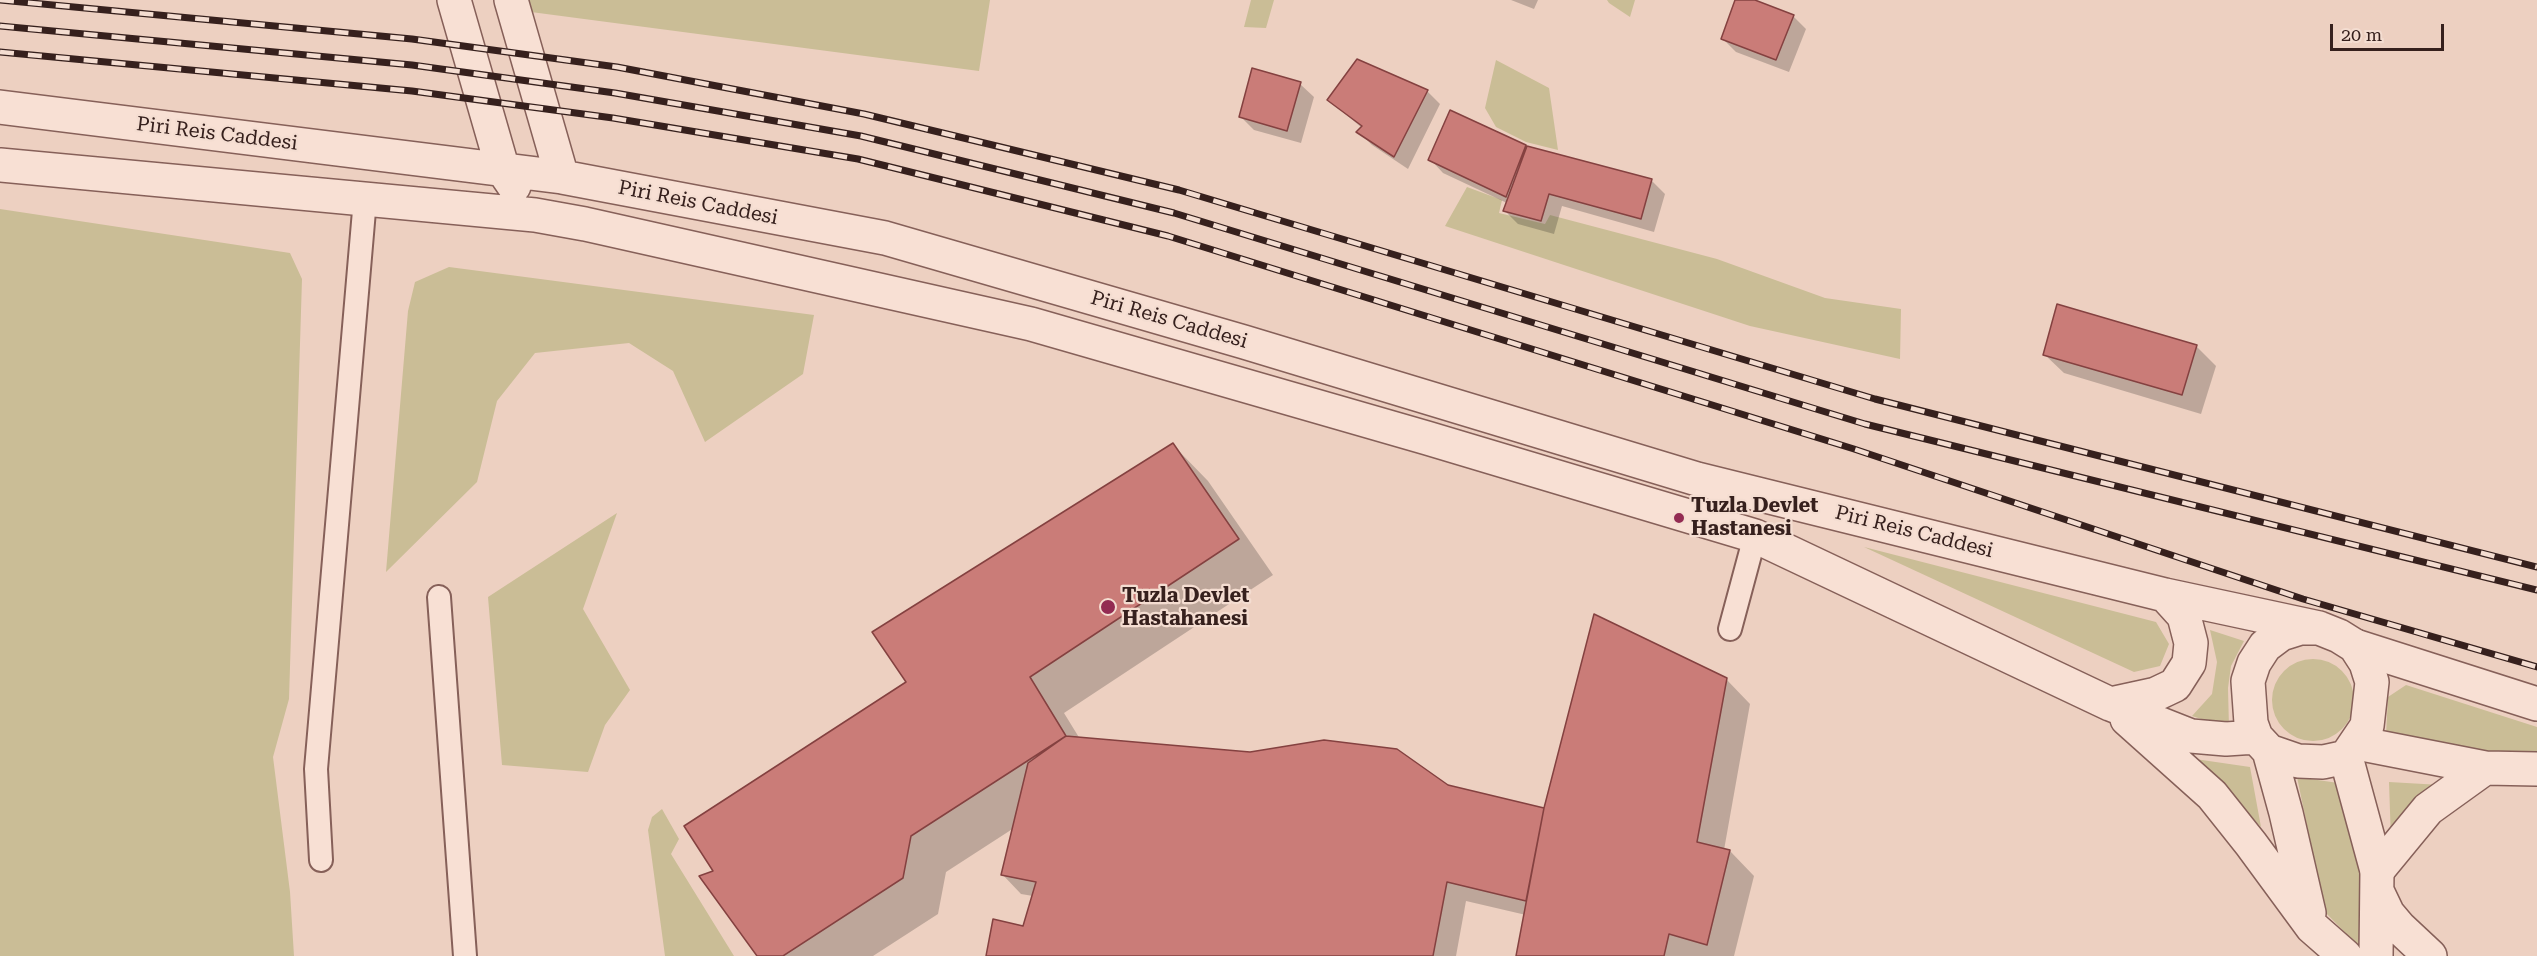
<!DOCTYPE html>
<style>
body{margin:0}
#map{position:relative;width:2537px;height:956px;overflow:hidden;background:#edd0c1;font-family:"Roboto Serif",serif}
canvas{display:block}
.scale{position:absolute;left:2330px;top:24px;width:114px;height:27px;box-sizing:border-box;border:3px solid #36201d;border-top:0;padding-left:8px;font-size:18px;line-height:21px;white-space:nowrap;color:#36201d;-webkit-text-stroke:4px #f4ddd1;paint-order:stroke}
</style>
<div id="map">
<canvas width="2537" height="956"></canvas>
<div class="scale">20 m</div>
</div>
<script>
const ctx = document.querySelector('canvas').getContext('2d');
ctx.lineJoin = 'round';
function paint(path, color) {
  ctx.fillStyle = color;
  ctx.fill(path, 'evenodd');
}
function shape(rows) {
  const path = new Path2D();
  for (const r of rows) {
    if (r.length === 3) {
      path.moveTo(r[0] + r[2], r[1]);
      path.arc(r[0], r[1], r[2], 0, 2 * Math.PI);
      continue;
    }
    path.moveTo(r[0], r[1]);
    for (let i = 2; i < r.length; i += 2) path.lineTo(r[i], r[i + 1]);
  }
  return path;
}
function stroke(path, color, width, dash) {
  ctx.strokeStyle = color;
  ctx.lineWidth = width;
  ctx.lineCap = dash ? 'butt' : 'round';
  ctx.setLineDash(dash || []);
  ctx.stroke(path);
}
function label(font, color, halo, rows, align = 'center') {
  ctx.font = font + ' "Roboto Serif",serif';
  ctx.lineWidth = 4.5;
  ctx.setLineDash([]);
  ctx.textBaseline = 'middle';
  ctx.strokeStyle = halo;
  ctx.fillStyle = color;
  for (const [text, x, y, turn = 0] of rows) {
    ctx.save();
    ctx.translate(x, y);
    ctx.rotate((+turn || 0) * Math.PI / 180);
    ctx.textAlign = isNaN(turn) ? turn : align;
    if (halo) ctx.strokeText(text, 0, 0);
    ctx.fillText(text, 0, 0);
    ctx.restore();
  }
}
const green = shape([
 [529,0,990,0,979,71,531,12],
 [1251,0,1274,0,1266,28,1244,27],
 [1607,0,1635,0,1630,17,1609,3],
 [1496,60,1549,88,1558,150,1526,142,1496,127,1485,108],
 [1467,187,1502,200,1499,213,1545,224,1550,215,1717,259,1825,298,1901,309,1900,359,1750,326,1445,226],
 [0,209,290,253,302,279,289,699,273,757,290,892,294,956,0,956],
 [449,267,814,315,803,374,705,442,673,371,629,343,535,353,497,401,477,482,386,572,408,311,415,282],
 [617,513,583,609,630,690,605,725,588,772,502,765,488,597],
 [1864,547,2156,622,2169,644,2160,666,2134,672],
 [2210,630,2244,641,2231,666,2228,688,2229,728,2192,716,2212,694,2217,662],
 [2313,700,41],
 [2406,685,2537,727,2537,755,2508,756,2386,735,2388,697],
 [2195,759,2250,767,2261,827],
 [2297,777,2359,786,2361,925,2364,952,2325,912],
 [2389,782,2441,785,2391,841],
 [662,809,679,839,671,854,734,956,665,956,648,830,652,817]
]);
const shadow = shape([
 [1511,0,1538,0,1534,9],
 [1737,0,1751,0,1793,16,1806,29,1789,72,1736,52,1722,38],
 [1300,84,1314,97,1301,143,1254,130,1240,116],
 [1427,91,1440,104,1408,169,1372,145,1359,132,1362,128,1329,100],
 [1525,146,1528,149,1651,180,1665,194,1654,232,1562,206,1554,234,1518,224,1505,211,1507,203,1443,173,1430,159],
 [2196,346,2216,366,2201,414,2064,373,2044,354],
 [1173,445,1208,481,1273,575,1064,713,1080,739,1448,786,1545,809,1726,679,1750,704,1724,850,1730,851,1754,876,1734,956,1519,956,1526,915,1466,901,1456,956,988,956,1024,928,1033,896,1021,894,1002,874,1014,828,946,872,938,914,873,956,759,956,715,872,908,683]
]);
const building = shape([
 [1735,0,1755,0,1794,15,1776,60,1721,39,1735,0],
 [1357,59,1428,90,1394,157,1356,132,1362,126,1327,100,1357,59],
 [1252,68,1301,82,1287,131,1239,117,1252,68],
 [1450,110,1526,145,1506,197,1428,160,1450,110],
 [1527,146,1652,179,1641,219,1549,194,1541,221,1503,211,1527,146],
 [2057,304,2197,345,2182,395,2043,355,2057,304],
 [1173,443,1239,539,1030,677,1066,736,911,836,903,878,783,956,757,956,699,876,713,871,684,826,906,682,872,632,1173,443],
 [1594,614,1727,678,1697,842,1730,850,1707,945,1669,934,1664,956,1516,956,1544,808,1594,614],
 [1066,736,1250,752,1324,740,1397,749,1448,785,1544,808,1526,901,1447,882,1433,956,986,956,993,919,1023,926,1036,882,1001,875,1028,763,1066,736]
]);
const service = shape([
 [439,597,465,956],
 [1730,629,1755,536],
 [321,860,316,769,365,199]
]);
const minor = shape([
 [2355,646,2537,704],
 [2357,743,2485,768,2537,769],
 [2377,871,2428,809,2485,768]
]);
const tertiary = shape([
 [454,0,503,170,514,186],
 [511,0,562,177],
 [0,107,562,177,885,238,1244,342,1697,479,2165,595,2319,628],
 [0,165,535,215,585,224,1031,324,1427,438,1755,536,2110,704,2191,736,2226,739,2256,737],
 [2300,628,2319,628,2339,636,2355,646,2366,663,2372,682,2367,726,2346,757,2323,762,2298,761,2269,751,2256,737,2251,723,2248,681,2254,663,2265,646,2281,634,2300,628],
 [2110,704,2156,694,2175,685,2189,663,2191,643,2184,616,2165,595],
 [2127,719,2212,795,2251,844,2312,927,2345,956],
 [2269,751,2286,813,2309,913],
 [2346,757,2377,871,2376,956],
 [2378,893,2388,914,2399,927,2430,956]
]);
const rail = shape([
 [0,0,412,39,617,67,864,114,1179,190,1875,399,2537,567],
 [0,26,412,65,615,93,861,136,1174,213,1865,424,2537,590],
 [0,52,412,91,613,118,858,159,1168,236,1854,449,2303,599,2537,667]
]);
const markers = [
 [1679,518,6,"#932b52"],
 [1108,607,8,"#932b52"]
];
const streetNames = [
 ["Piri Reis Caddesi",217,134,7],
 ["Piri Reis Caddesi",698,203,11],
 ["Piri Reis Caddesi",1169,320,16],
 ["Piri Reis Caddesi",1914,532,14]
];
const poiNames = [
 ["Tuzla Devlet",1691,506],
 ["Hastanesi",1691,529],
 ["Tuzla Devlet",1122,596],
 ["Hastahanesi",1122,619]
];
paint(green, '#cabd96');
paint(shadow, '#0003');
paint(building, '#ca7c78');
stroke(building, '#844140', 1.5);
stroke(service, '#866059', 26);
stroke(minor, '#866059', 36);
stroke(tertiary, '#866059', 36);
stroke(service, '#f8e0d4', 22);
stroke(minor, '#f8e0d4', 33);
stroke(tertiary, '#f8e0d4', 33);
stroke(rail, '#36201d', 7);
stroke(rail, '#f4ddd1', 4.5, [14]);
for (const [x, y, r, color] of markers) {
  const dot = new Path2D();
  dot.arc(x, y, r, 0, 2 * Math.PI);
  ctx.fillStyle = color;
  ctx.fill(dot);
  stroke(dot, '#f4ddd1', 2);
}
label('20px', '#36201d', '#f4ddd1', streetNames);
label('bold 20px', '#36201d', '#f4ddd1', poiNames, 'left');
</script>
